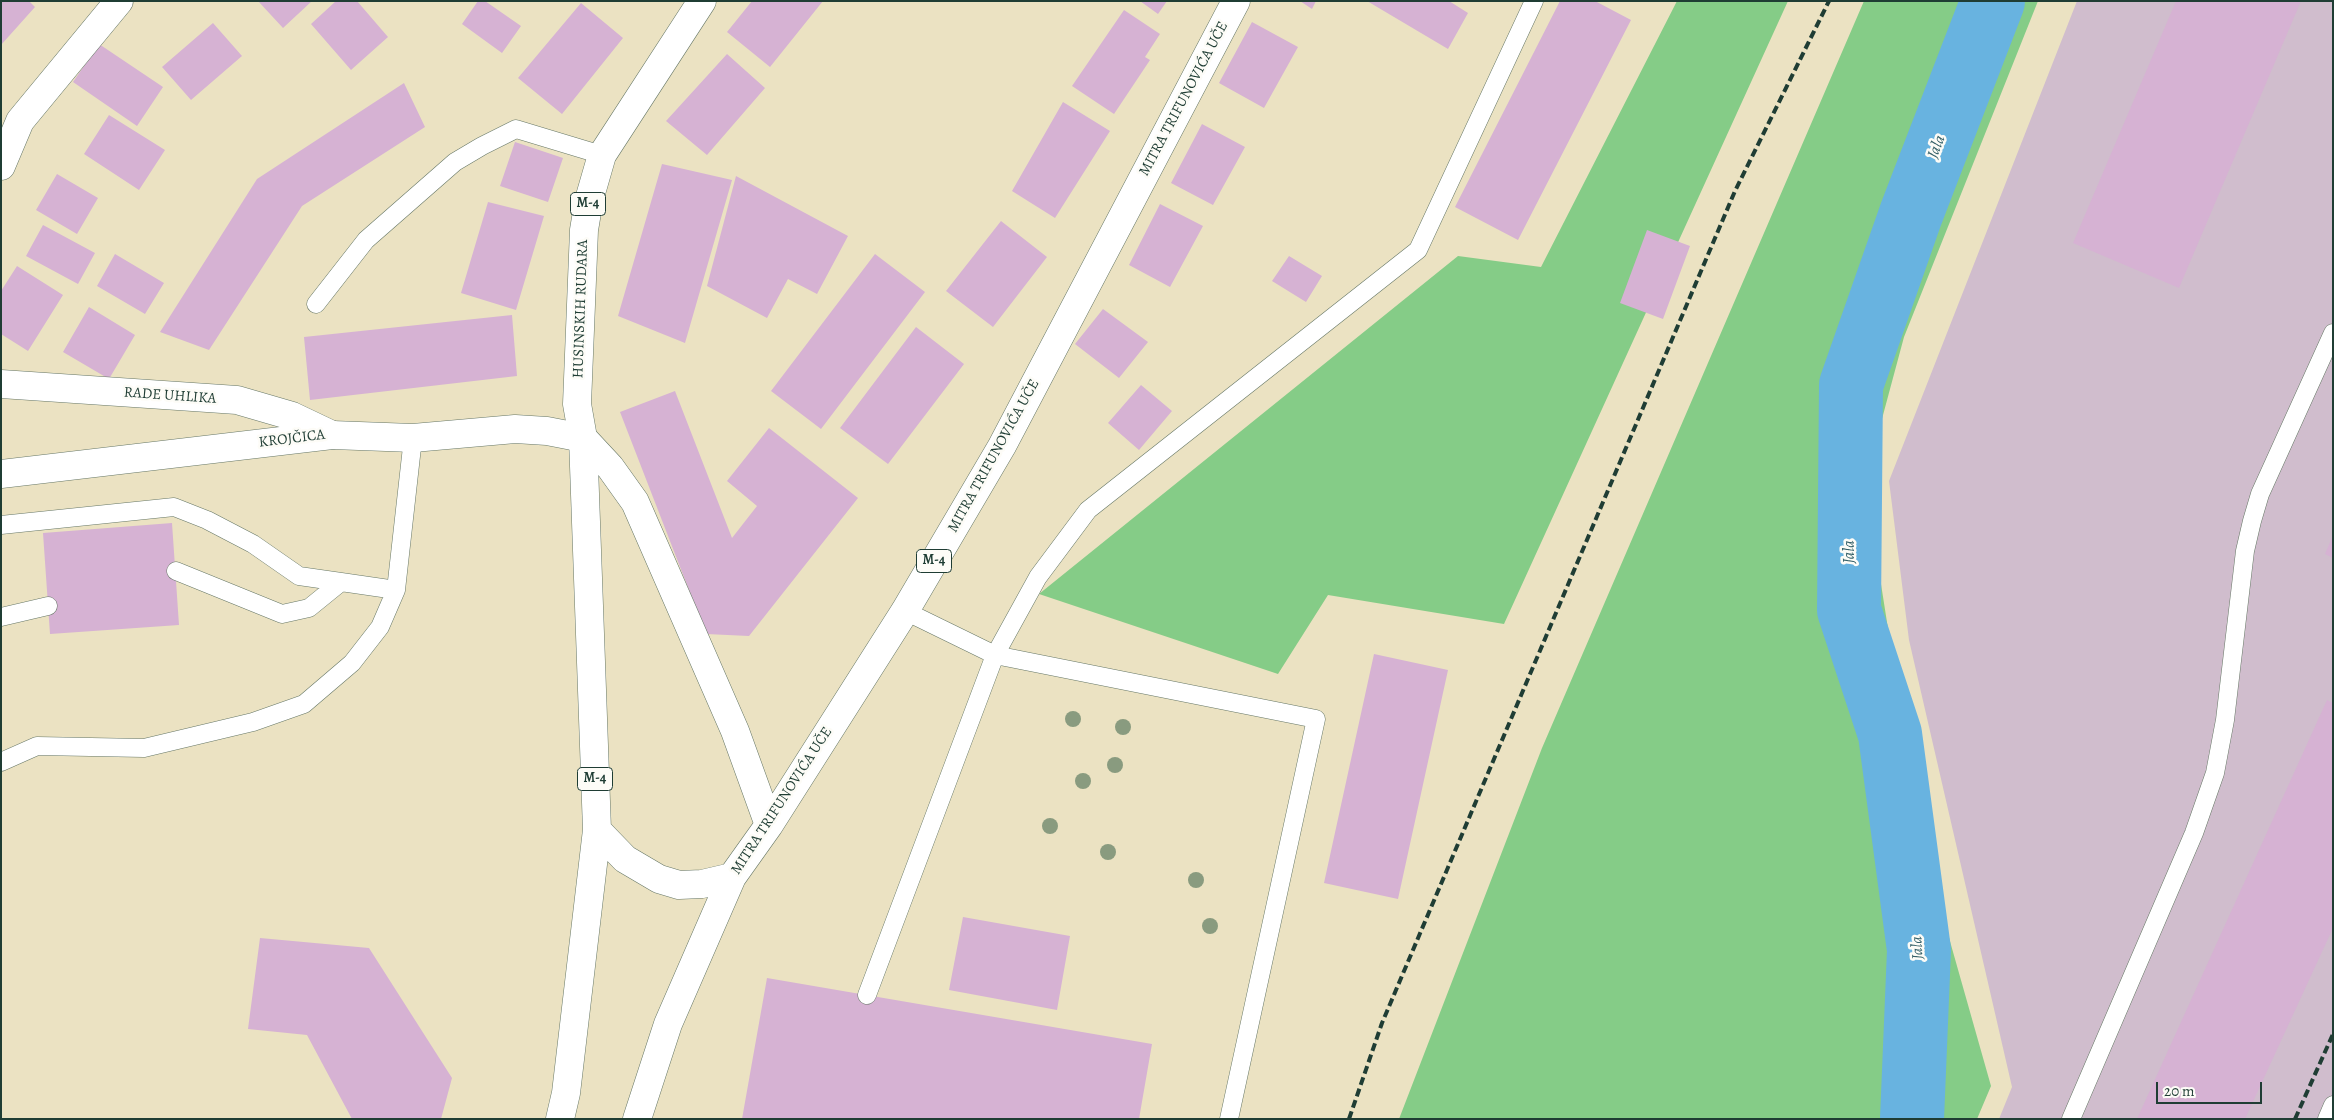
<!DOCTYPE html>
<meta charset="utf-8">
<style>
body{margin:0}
#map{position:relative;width:2334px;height:1120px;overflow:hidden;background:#ebe2c2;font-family:Alegreya,serif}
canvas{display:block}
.frame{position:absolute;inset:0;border:2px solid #1f3d34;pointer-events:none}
.scale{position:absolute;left:2156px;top:1082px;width:106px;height:22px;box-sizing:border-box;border:2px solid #1f3d34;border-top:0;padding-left:6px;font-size:15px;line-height:18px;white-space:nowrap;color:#1f3d34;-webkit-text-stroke:4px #fdfcf7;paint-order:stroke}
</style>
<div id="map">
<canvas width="2334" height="1120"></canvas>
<div class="frame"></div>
<div class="scale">20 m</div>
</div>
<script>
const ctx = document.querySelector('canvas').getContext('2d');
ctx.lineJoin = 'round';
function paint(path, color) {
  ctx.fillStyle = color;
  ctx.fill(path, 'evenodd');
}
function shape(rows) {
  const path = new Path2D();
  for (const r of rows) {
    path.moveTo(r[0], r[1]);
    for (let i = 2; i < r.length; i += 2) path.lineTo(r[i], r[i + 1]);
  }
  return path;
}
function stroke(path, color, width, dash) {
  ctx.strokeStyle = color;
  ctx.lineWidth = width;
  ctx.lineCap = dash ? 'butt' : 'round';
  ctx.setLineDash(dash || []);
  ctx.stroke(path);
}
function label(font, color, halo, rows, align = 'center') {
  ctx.font = font + ' Alegreya,serif';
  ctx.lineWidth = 5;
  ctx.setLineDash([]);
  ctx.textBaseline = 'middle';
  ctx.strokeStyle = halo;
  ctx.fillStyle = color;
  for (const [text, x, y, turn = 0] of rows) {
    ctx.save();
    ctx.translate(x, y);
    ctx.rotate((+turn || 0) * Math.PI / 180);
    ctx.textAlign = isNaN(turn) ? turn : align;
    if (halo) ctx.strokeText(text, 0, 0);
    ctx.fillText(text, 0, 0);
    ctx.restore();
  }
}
const industrial = shape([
 [2077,1,2333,1,2333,1119,1999,1119,2012,1087,1909,640,1889,481]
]);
const green = shape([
 [1677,1,1788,1,1504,624,1328,595,1278,674,1039,594,1458,256,1541,267],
 [1864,1,2038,1,1904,337,1865,482,1921,839,1991,1086,1977,1119,1399,1119,1542,748]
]);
const river = shape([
 [1912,1119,1919,950,1890,734,1849,610,1851,385,1911,214,1993,1]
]);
const building = shape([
 [1,1,29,1,35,7,1,45],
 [258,1,312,1,283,28],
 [336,1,357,1,388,37,351,70,311,24],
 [478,1,485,1,521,26,502,53,462,24],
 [752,1,823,1,770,67,727,32],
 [1140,1,1167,1,1158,14],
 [1300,1,1316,1,1312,9],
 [1367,1,1449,1,1468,13,1448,49],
 [1560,1,1595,1,1631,20,1518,240,1455,207],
 [2176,1,2301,1,2179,288,2073,243],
 [581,3,623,38,562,114,518,78],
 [1124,10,1160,34,1145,57,1150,60,1114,114,1072,86],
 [1252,22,1298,47,1264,108,1219,83],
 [213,23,242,56,191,100,162,67],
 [99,44,163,87,137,126,73,82],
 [727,54,765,88,707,155,666,121],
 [404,83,425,127,302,206,209,350,160,332,257,179],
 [1063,102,1110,131,1055,218,1012,191],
 [109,115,165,150,139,190,84,154],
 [1202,124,1245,147,1213,205,1171,183],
 [515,142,563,158,548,202,500,186],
 [662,164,732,180,685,343,618,316],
 [57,174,98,198,77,234,36,210],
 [736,176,848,236,817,294,788,279,767,318,707,286],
 [488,202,544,216,516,310,461,293],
 [1160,204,1203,226,1170,287,1129,265],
 [1001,221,1047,257,993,327,946,291],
 [43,225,95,253,78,284,26,256],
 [1647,230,1690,246,1663,319,1620,303],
 [115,254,164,283,145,314,97,286],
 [875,254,925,292,821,429,771,391],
 [1289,256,1322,276,1306,302,1272,281],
 [17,266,63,295,28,351,1,334,1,291],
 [89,307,135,335,109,379,63,352],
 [1103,309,1148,342,1119,378,1075,344],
 [512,315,517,376,310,400,304,337],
 [916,327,964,364,888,464,840,428],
 [1141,385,1172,411,1139,450,1108,423],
 [675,391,732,538,757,506,727,481,769,428,858,498,749,636,706,634,620,412],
 [172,523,179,625,50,634,43,533],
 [2333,535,2333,558,2325,554],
 [1374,654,1448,670,1398,899,1324,883],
 [2327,700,2333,703,2333,928,2245,1119,2137,1119],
 [963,917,1070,936,1057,1010,949,990],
 [260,938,369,948,452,1078,441,1119,352,1119,307,1035,248,1029],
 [767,978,1152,1044,1139,1119,742,1119]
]);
const service = shape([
 [316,304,366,240,455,162,482,146,516,129,602,155],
 [1,525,174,507,207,520,253,544,299,576,341,582],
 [176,571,282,614,309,608,341,582,396,590,413,438],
 [905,611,995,655,1038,577,1088,510,1418,250,1534,1],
 [1,617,48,606],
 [1,762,37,746,144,748,253,722,304,704,352,663,380,627,396,590],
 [867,995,995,655,1316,719,1229,1119],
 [2071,1119,2194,833,2215,773,2225,720,2245,551,2252,521,2260,494,2333,333],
 [2327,1119,2333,1105]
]);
const minor = shape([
 [1,166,20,121,119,1],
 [1,384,237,400,292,416,332,435]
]);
const secondary = shape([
 [1,474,332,435,413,438,515,429,547,431,583,438]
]);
const primary = shape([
 [583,438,610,467,635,502,735,731,769,825],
 [597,830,625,859,659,879,679,885,702,884,732,877],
 [560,1119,566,1093,597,830,583,438,577,404,584,230,589,200,602,155,702,1],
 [637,1119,668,1024,732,877,769,825,905,611,1002,446,1236,1]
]);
const rail = shape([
 [1349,1119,1382,1023,1735,191,1829,1],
 [2295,1119,2333,1034]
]);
const trees = [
 [1073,719],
 [1123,727],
 [1115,765],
 [1083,781],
 [1050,826],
 [1108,852],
 [1196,880],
 [1210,926]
];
const shields = [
 [588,204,35],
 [934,561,35],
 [595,779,35]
];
const shieldNames = [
 ["M-4",588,204],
 ["M-4",934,561],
 ["M-4",595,779]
];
const streetNames = [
 ["MITRA TRIFUNOVIĆA UČE",1184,99,-62],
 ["HUSINSKIH RUDARA",581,309,-88],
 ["RADE UHLIKA",170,396,4],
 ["KROJČICA",292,439,-7],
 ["MITRA TRIFUNOVIĆA UČE",994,456,-61],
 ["MITRA TRIFUNOVIĆA UČE",782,801,-57]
];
const waterNames = [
 ["Jala",1937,147,-69],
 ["Jala",1850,552,-90],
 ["Jala",1918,948,-93]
];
paint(industrial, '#d0bdcd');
paint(green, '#85cc87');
stroke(river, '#68b3e0', 64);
paint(building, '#d6b2d3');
stroke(service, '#676', 19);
stroke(minor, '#676', 29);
stroke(secondary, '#676', 29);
stroke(primary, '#676', 29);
stroke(service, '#fff', 18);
stroke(minor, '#fff', 28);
stroke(secondary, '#fff', 28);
stroke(primary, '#fff', 28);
stroke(rail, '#1f3d34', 4, [8, 4]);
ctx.fillStyle = '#899b7f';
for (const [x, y] of trees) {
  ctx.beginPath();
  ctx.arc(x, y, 8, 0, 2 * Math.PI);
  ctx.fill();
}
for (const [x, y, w] of shields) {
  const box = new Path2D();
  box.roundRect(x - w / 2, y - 11.5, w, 23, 4);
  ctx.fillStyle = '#fdfcf7';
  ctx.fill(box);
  stroke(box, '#1f3d34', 1);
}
label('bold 14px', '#1f3d34', null, shieldNames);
label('15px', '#1f3d34', '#fdfcf7', streetNames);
label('italic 16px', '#356068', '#fdfcf7', waterNames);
</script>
